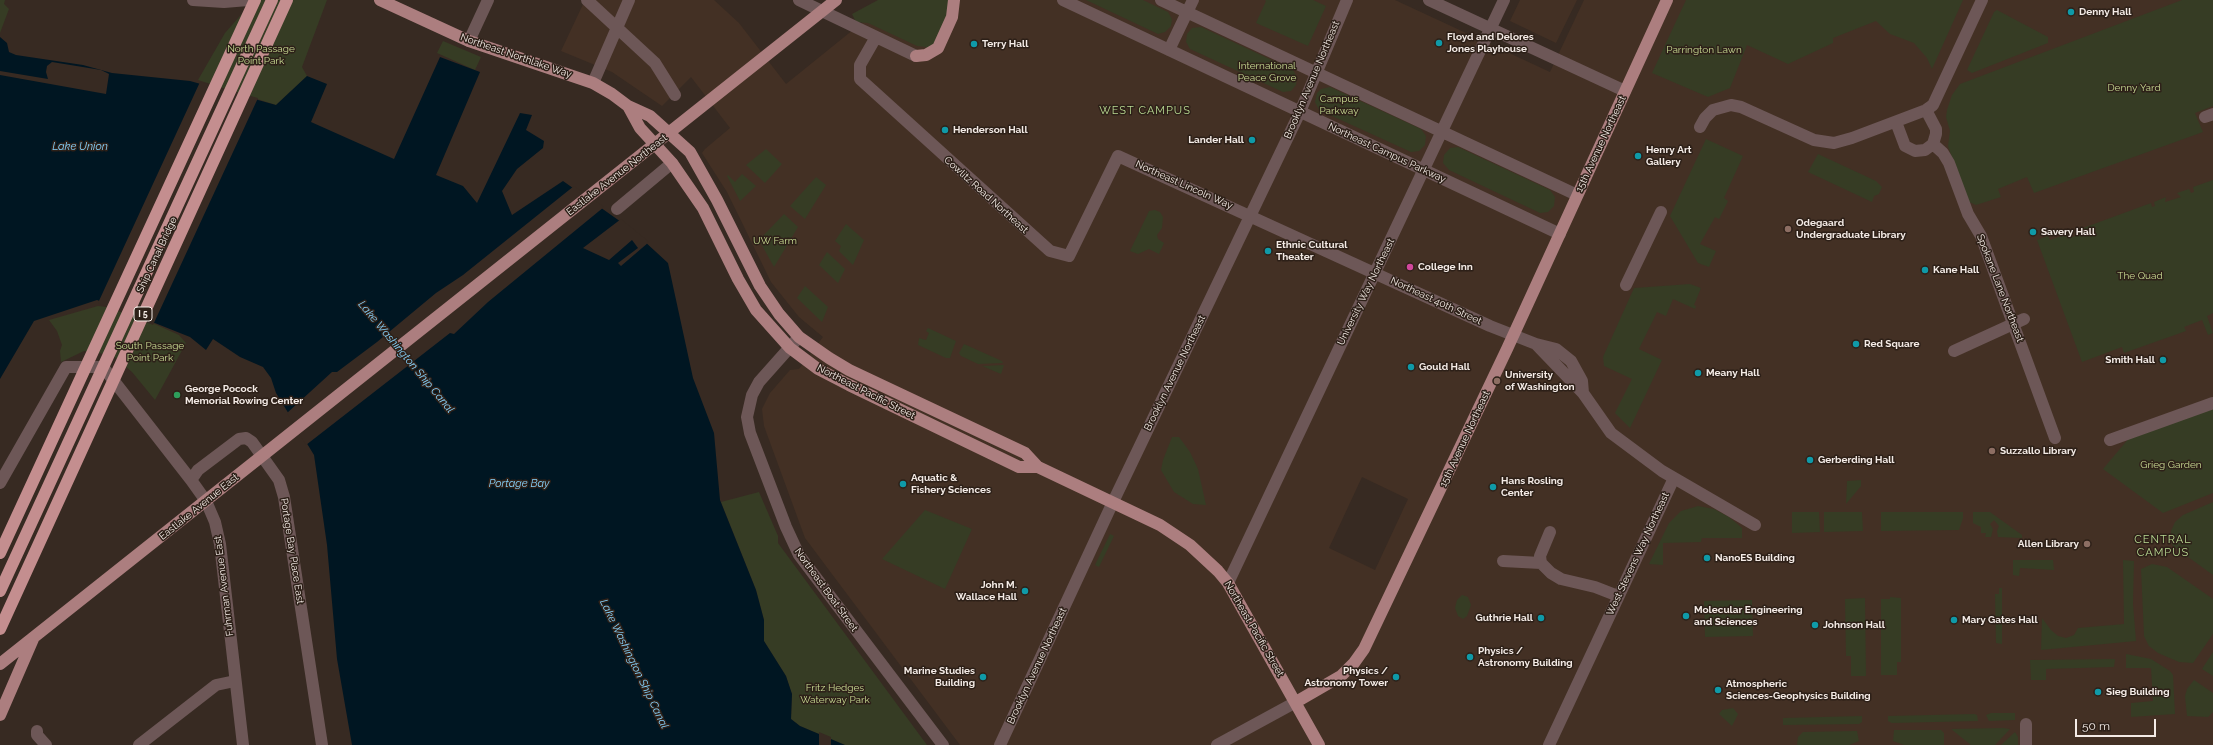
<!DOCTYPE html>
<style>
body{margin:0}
#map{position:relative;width:2213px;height:745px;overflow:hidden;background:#372a22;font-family:Raleway,sans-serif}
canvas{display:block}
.scale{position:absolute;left:2075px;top:719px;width:81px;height:18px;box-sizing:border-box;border:2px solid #f4ebe6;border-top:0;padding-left:5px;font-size:12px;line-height:14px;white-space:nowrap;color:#f4ebe6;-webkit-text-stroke:3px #2d2018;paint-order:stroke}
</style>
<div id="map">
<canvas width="2213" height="745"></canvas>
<div class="scale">50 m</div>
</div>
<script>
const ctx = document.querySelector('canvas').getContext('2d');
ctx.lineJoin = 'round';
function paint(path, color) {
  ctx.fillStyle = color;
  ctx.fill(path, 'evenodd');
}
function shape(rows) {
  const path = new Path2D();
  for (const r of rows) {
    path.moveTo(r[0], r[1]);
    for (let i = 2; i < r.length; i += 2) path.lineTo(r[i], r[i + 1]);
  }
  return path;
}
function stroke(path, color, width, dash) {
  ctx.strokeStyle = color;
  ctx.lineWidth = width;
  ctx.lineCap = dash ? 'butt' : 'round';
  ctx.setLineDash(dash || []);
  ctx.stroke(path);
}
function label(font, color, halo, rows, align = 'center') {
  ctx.font = font + ' Raleway,sans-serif';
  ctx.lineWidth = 3;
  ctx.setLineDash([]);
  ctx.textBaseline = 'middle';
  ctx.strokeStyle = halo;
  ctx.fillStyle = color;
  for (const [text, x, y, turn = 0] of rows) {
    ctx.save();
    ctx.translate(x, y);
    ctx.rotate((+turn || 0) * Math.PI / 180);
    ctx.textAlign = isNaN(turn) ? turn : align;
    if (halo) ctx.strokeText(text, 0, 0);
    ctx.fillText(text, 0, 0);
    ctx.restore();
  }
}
const built = shape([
 [585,0,714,0,739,23,786,84,890,0,1395,0,1550,72,1584,0,2213,0,2213,745,960,745,805,538,764,426,762,409,770,393,790,370,799,369,823,337,799,317,771,282,727,192,702,153,705,149,730,128,691,77,662,106,612,72,561,51],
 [1362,477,1408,499,1375,570,1329,548],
 [1520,0,1577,0,1556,43,1510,21]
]);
const green = shape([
 [0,0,5,0,4,4,9,9,0,33],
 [254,0,327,0,302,67,307,76,276,105,198,80,225,33],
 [878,0,949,0,947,15,935,43,927,50,926,47,917,46,868,23,856,22,852,14],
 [1086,0,1143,0,1168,12,1172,19,1171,26,1165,32,1158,34],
 [1265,0,1313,0,1326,6,1308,46,1256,23,1266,1],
 [1686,0,1963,0,1932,69,1927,58,1914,43,1890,34,1876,21,1833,38,1833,43,1788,64,1747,45,1730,88,1708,97,1652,73],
 [2182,0,2213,0,2213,106,2195,113,2203,132,2034,193,2027,177,1998,189,2001,197,1976,205,1967,201,1948,146,1950,131,1946,117,1947,110,1952,95,1960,84],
 [1997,10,2048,37,2048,43,1972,73,1967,70,1994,12],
 [1201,27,1293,70,1297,77,1296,85,1291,91,1283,92,1190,49,1186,42,1187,34,1192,28],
 [443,41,481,57,475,70,437,53],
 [1330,87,1421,129,1426,136,1425,145,1419,151,1411,152,1319,110,1315,102,1317,93,1321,89],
 [1706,139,1743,156,1724,198,1728,201,1719,219,1715,217,1700,244,1716,251,1709,267,1698,263,1670,216],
 [1458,147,1550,190,1555,197,1554,206,1548,212,1540,213,1449,170,1443,163,1444,155,1450,148],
 [766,149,782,164,765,183,746,165],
 [1818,154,1876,181,1882,187,1879,194,1874,196,1872,202,1808,172],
 [742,174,756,186,740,201,727,176,728,175,735,182],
 [816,177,826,185,805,219,790,206],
 [2213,180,2213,313,2207,316,2213,333,2208,335,2202,320,2184,327,2186,331,2124,353,2122,347,2082,362,2037,240,2048,236,2050,240,2068,234,2069,238,2085,233,2083,228,2151,203,2152,207,2155,206,2154,202,2166,197,2165,202,2181,197,2177,193,2189,189,2191,193,2194,192,2193,187],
 [1155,210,1160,212,1163,217,1162,228,1157,235,1158,239,1164,243,1159,254,1149,249,1138,254,1130,251,1149,211],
 [784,214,798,227,774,267,759,240],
 [846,224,864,240,853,265,839,251,841,246,835,241],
 [827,252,845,269,838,283,819,265],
 [1690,284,1701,288,1694,305,1696,306,1695,309,1673,299,1666,316,1657,312,1639,349,1662,360,1630,428,1615,413,1632,379,1604,366,1603,357,1634,288],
 [805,286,828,307,822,322,797,298],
 [98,306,115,308,137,316,179,335,186,343,155,400,132,372,112,355,84,351,61,362,60,351,62,345,57,331,49,320],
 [928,328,956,341,950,358,946,358,918,345,919,338,926,340,929,333,926,331],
 [964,344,1002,361,1003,363,978,364,961,356,959,353],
 [1004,365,1001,374,982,366],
 [2213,406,2213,493,2163,513,2103,469,2130,437],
 [1172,437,1179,437,1190,452,1198,469,1206,505,1193,504,1174,492,1161,470,1163,460],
 [1861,480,1861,486,1846,504,1847,481],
 [759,492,778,536,778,543,927,745,845,745,800,726,791,719,792,694,786,676,764,641,764,620,756,590,721,502],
 [2213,502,2213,575,2177,549,2172,545,2171,539,2171,531,2175,522,2183,515],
 [1698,506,1714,509,1729,517,1742,528,1742,538,1702,538,1701,542,1663,543,1663,565,1649,564,1669,523,1681,511],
 [925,510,972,529,945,589,882,559],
 [1792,512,1819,512,1820,532,1792,533],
 [1824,512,1862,512,1863,531,1824,532],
 [1881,512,1963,512,1963,518,1959,530,1881,531],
 [1973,512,1990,512,2022,535,2022,538,1998,537,1997,531,1999,526,1994,520,1990,524,1993,529,1991,537,1985,537,1986,533,1981,533,1981,527,1973,523],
 [1110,534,1114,536,1099,567,1095,565],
 [2013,560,2053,560,2054,570,2020,568,2019,576,2013,575],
 [2123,560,2134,561,2133,604,2136,641,2041,650,2042,618,2051,630,2058,636,2066,638,2074,635,2078,628,2124,624],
 [2152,564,2167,567,2213,599,2213,634,2193,663,2179,662,2158,653,2149,646,2144,636,2141,569],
 [1999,588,2002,588,2002,644,1996,643,1995,594,1999,594],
 [1462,595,1468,597,1471,605,1467,616,1463,619,1458,616,1455,608,1457,600],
 [1890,597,1901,598,1901,662,1897,662,1897,675,1881,675,1881,599,1890,599],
 [1865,598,1866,676,1851,676,1851,656,1846,656,1845,599],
 [1752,600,1753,636,1705,637,1704,601],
 [2213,652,2213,676,2202,669],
 [2126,654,2151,659,2170,671,2173,675,2175,714,2131,717,2131,703,2153,701,2151,668,2126,668],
 [2115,659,2114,667,2046,669,2046,680,2031,680,2030,660],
 [2194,680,2213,693,2213,712,2208,717,2187,716,2185,696,2187,689],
 [1733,708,1738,714,1732,726,1719,714,1722,710],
 [1991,713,2015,713,2015,720,1989,721,1986,715],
 [1974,714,1977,715,1978,721,1892,723,1888,721,1888,716],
 [1862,716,1862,722,1859,724,1783,725,1783,718],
 [2003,728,2010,729,1995,745,1971,745,1951,729],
 [1894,730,1941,730,1944,733,1944,745,1904,745,1893,741],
 [1857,731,1859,741,1849,745,1797,745,1798,737,1803,732],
 [2015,732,2018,737,2018,745,2001,745]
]);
const water = shape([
 [0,37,7,43,9,52,16,55,83,65,112,73,190,81,276,105,307,76,327,84,311,122,394,159,440,57,480,72,436,175,463,186,477,203,520,113,532,115,526,130,544,141,543,148,517,169,502,191,512,215,563,181,631,229,668,263,693,378,714,433,720,500,756,590,764,620,764,641,786,676,792,694,791,719,800,726,845,745,352,745,337,659,327,545,314,455,276,393,271,378,263,367,240,357,213,339,206,350,190,337,97,300,34,321,0,379]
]);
const pier = shape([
 [52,62,101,70,109,74,106,94,0,75,0,71,48,79,46,72,47,66],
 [200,82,258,98,153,325,98,303],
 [574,186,604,207,488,302,454,334,450,333,306,445,287,413,332,372,337,372,377,342,436,293,463,275],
 [621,219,649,242,621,266,618,263,638,248,632,240,609,260,583,248],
 [819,732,831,737,831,745,819,745]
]);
const minor = shape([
 [193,0,224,2,248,0],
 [587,0,655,63,675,95],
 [799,0,916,56],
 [1063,0,1560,234],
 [1161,0,1577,195],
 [1429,0,1625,91],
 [876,37,860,65,860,79,1050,251,1069,256,1118,156,1490,326,1536,344,1556,349,1571,361,1582,381,1583,393],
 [469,41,488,0],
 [1169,50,1193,0],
 [593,83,629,0],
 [2205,117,2213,114],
 [1896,122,1905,146,1915,151,1925,150,1933,144,1936,134,1936,129,1926,110],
 [1700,127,1705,118,1713,110,1731,105,1741,107,1814,140,1834,143,1852,138,1926,110,1933,105,1982,0],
 [1933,144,1943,153,1949,163,1968,214,1981,236,2055,438],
 [617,209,672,163],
 [1626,285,1661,212],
 [799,337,759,382,752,395,747,417,750,433,786,527,799,555,943,745],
 [1536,344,1583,393,1611,433,1662,471,1755,525],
 [1954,351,2024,319],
 [2110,440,2213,403],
 [191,480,198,470,239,439,246,438,252,442,279,480,284,497,322,745],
 [0,483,66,367,103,367,191,480,206,501,215,522,220,544,243,745],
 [1550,532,1540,556,1541,563,1551,573,1561,579,1595,587,1613,594],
 [1503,561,1541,563],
 [1228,583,1504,0],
 [2026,724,2026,745],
 [37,731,37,735,46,745],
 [139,745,216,685,235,681],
 [1000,745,1113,502,1300,112,1347,0],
 [1217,745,1296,702],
 [1549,745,1674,478]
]);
const major = shape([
 [380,0,469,41,593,83,612,94,628,106,650,116,690,152,717,200,760,286,779,314,799,337,829,358,849,370,1025,453,1038,467,1160,525,1190,545,1218,571,1228,583,1319,745],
 [916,56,926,55,938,48,952,17,954,0],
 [628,106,640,128,672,163,703,208,738,279,756,310,790,348,818,369,849,385,1019,467,1038,467],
 [0,664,836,0],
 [1296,702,1341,676,1354,663,1364,649,1507,349,1667,0],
 [0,715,33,639]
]);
const highway = shape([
 [0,553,255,0],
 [0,591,272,0],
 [0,629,287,0]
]);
const markers = [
 [2071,12,4,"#0f9aa8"],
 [1439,43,4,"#0f9aa8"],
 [974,44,4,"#0f9aa8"],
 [945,130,4,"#0f9aa8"],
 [1252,140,4,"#0f9aa8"],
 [1638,156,4,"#0f9aa8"],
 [1788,229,4,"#8d6e63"],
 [2033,232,4,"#0f9aa8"],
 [1268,251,4,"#0f9aa8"],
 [1410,267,4,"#d1479c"],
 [1925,270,4,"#0f9aa8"],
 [1856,344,4,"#0f9aa8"],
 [2163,360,4,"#0f9aa8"],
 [1411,367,4,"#0f9aa8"],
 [1698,373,4,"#0f9aa8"],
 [1497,381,4,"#8d6e63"],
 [177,395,4,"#2e9e5b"],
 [1992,451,4,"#8d6e63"],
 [1810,460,4,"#0f9aa8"],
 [903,484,4,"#0f9aa8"],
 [1493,487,4,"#0f9aa8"],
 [2087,544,4,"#8d6e63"],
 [1707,558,4,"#0f9aa8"],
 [1025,591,4,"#0f9aa8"],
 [1686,616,4,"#0f9aa8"],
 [1541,618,4,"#0f9aa8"],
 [1954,620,4,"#0f9aa8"],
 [1815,625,4,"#0f9aa8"],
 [1470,657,4,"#0f9aa8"],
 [983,677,4,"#0f9aa8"],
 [1396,677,4,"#0f9aa8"],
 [1718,690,4,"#0f9aa8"],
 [2098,692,4,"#0f9aa8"]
];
const shields = [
 [143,314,18]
];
const shieldNames = [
 ["I 5",143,314]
];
const poiNames = [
 ["Denny Hall",2079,12],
 ["Floyd and Delores",1447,37],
 ["Jones Playhouse",1447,49],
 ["Terry Hall",982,44],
 ["Henderson Hall",953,130],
 ["Lander Hall",1244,140,"right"],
 ["Henry Art",1646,150],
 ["Gallery",1646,162],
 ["Odegaard",1796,223],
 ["Undergraduate Library",1796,235],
 ["Savery Hall",2041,232],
 ["Ethnic Cultural",1276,245],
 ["Theater",1276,257],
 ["College Inn",1418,267],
 ["Kane Hall",1933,270],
 ["Red Square",1864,344],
 ["Smith Hall",2155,360,"right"],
 ["Gould Hall",1419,367],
 ["Meany Hall",1706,373],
 ["University",1505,375],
 ["of Washington",1505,387],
 ["George Pocock",185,389],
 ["Memorial Rowing Center",185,401],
 ["Suzzallo Library",2000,451],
 ["Gerberding Hall",1818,460],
 ["Aquatic &",911,478],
 ["Fishery Sciences",911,490],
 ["Hans Rosling",1501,481],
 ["Center",1501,493],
 ["Allen Library",2079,544,"right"],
 ["NanoES Building",1715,558],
 ["John M.",1017,585,"right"],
 ["Wallace Hall",1017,597,"right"],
 ["Molecular Engineering",1694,610],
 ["and Sciences",1694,622],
 ["Guthrie Hall",1533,618,"right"],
 ["Mary Gates Hall",1962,620],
 ["Johnson Hall",1823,625],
 ["Physics /",1478,651],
 ["Astronomy Building",1478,663],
 ["Marine Studies",975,671,"right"],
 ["Building",975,683,"right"],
 ["Physics /",1388,671,"right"],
 ["Astronomy Tower",1388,683,"right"],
 ["Atmospheric",1726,684],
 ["Sciences-Geophysics Building",1726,696],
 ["Sieg Building",2106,692]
];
const parkNames = [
 ["North Passage",261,49],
 ["Point Park",261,61],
 ["Parrington Lawn",1704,50],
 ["International",1267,66],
 ["Peace Grove",1267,78],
 ["Denny Yard",2134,88],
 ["Campus",1339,99],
 ["Parkway",1339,111],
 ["UW Farm",775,241],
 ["The Quad",2140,276],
 ["South Passage",150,346],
 ["Point Park",150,358],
 ["Grieg Garden",2171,465],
 ["Fritz Hedges",835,688],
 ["Waterway Park",835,700]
];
const streetNames = [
 ["Northeast Northlake Way",516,56,19],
 ["Brooklyn Avenue Northeast",1312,80,-67],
 ["15th Avenue Northeast",1601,144,-65],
 ["Northeast Campus Parkway",1387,153,25],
 ["Eastlake Avenue Northeast",617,175,-38],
 ["Northeast Lincoln Way",1184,185,24],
 ["Cowlitz Road Northeast",986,195,42],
 ["Ship Canal Bridge",157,255,-65],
 ["Spokane Lane Northeast",2000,288,69],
 ["University Way Northeast",1366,292,-64],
 ["Northeast 40th Street",1436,301,25],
 ["Brooklyn Avenue Northeast",1175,373,-64],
 ["Northeast Pacific Street",866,392,27],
 ["15th Avenue Northeast",1465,439,-65],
 ["Eastlake Avenue East",199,507,-39],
 ["Portage Bay Place East",292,551,81],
 ["West Stevens Way Northeast",1638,554,-65],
 ["Fuhrman Avenue East",224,586,-97],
 ["Northeast Boat Street",826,590,54],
 ["Northeast Pacific Street",1254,629,60],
 ["Brooklyn Avenue Northeast",1037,666,-65]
];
const neighbourhoodNames = [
 ["WEST CAMPUS",1145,111],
 ["CENTRAL",2163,540],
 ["CAMPUS",2163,553]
];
const waterNames = [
 ["Lake Union",80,147],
 ["Lake Washington Ship Canal",406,357,50],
 ["Portage Bay",519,484],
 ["Lake Washington Ship Canal",634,664,64]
];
paint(built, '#433024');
paint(green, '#363c24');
paint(water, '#001622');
paint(pier, '#372a22');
stroke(minor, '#6d5757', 12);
stroke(major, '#ac7e7f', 12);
stroke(highway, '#c48e8f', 12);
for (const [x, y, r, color] of markers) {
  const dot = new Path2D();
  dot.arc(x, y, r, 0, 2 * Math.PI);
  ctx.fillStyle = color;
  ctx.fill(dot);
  stroke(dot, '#2d2018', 1.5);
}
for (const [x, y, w] of shields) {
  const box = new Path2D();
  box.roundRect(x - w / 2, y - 7, w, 14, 3);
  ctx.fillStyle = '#2d2018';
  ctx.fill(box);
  stroke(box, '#f4ebe6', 1);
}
label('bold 9px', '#f4ebe6', null, shieldNames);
label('bold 10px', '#f4ebe6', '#2d2018', poiNames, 'left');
label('10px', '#c9dc94', '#2d2018', parkNames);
label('10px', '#f4ebe6', '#2d2018', streetNames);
ctx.letterSpacing = '1px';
label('11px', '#b9d992', '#2d2018', neighbourhoodNames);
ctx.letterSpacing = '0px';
label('italic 11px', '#86d3fd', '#2d2018', waterNames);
</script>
